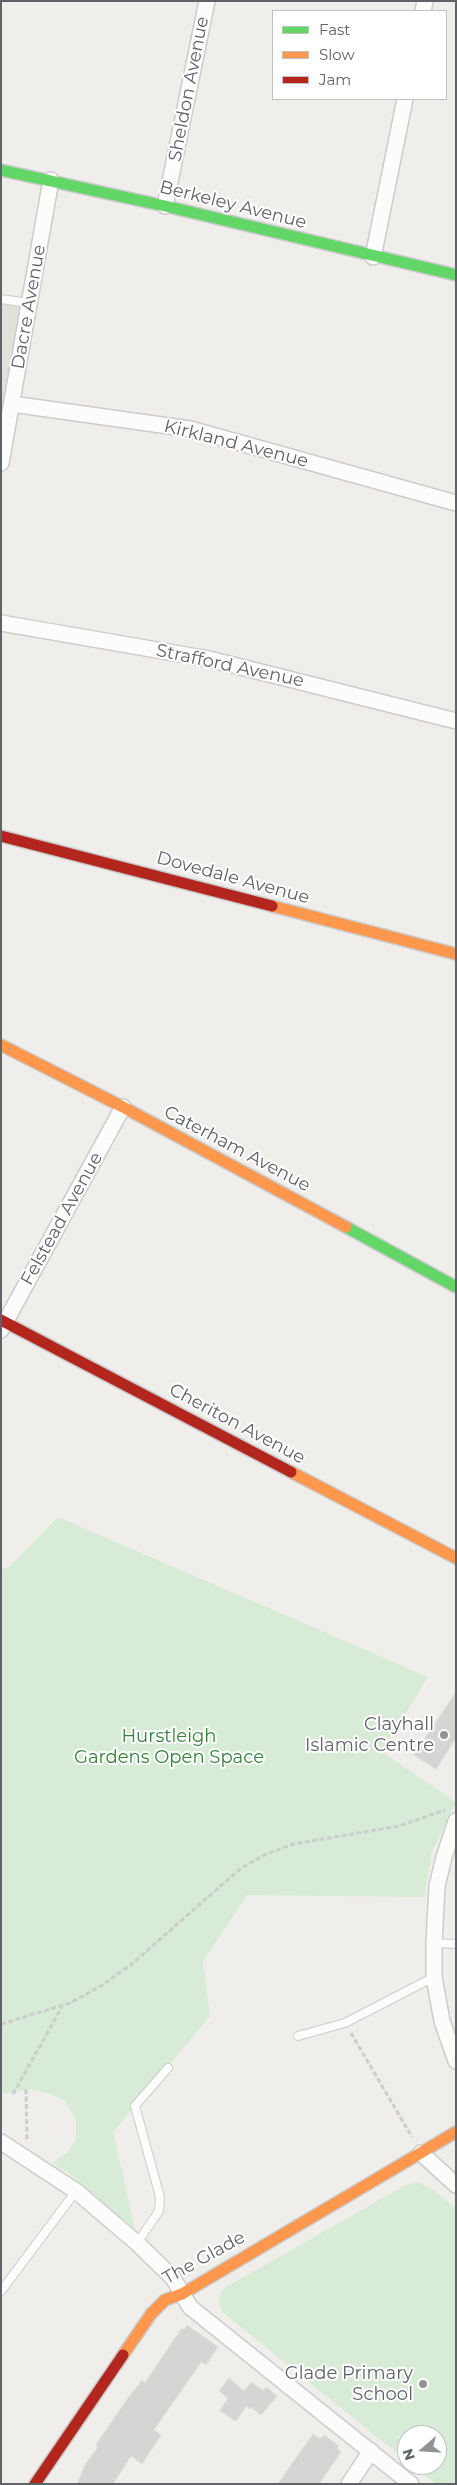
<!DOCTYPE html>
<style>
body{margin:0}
#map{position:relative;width:457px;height:2485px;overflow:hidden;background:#efeeea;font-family:Montserrat,sans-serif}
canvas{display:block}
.frame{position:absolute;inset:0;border:2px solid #5f6368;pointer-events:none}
.legend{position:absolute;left:272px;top:10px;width:175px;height:90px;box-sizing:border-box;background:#fff;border:1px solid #bfc1c3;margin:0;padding:6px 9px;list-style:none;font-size:15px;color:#5f6368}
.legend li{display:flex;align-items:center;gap:10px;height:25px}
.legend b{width:25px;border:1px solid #bfc1c3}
.north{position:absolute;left:397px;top:2425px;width:50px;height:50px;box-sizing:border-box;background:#fff;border:1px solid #bfc1c3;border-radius:50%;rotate:251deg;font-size:14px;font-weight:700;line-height:20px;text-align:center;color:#5f6368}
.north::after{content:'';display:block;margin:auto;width:18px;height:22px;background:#919496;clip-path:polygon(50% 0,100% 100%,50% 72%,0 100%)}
</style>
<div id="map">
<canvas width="457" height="2485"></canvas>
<div class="frame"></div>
<ul class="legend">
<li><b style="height:6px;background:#63d668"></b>Fast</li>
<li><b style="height:6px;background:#ff974d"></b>Slow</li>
<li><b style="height:6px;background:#b3261e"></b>Jam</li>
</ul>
<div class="north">N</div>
</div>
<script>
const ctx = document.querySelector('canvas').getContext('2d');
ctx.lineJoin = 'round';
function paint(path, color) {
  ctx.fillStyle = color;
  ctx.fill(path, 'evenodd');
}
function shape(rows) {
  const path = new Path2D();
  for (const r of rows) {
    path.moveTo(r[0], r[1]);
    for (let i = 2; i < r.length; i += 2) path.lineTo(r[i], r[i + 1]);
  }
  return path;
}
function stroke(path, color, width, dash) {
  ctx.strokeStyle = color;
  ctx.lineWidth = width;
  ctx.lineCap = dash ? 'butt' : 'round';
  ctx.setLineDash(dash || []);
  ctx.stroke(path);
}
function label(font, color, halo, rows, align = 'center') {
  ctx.font = font + ' Montserrat,sans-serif';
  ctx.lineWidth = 4;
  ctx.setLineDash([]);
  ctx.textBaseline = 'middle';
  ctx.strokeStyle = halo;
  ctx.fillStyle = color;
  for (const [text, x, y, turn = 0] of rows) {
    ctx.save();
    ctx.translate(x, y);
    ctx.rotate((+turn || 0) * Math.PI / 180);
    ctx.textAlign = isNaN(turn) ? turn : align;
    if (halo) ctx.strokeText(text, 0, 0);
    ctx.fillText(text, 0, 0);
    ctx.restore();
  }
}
const education = shape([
 [1,304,29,308,1,463]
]);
const green = shape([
 [58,1517,428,1677,382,1752,456,1802,432,1852,424,1897,247,1895,203,1961,210,2016,113,2132,135,2229,75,2178,53,2163,68,2152,76,2139,76,2120,65,2101,51,2094,31,2089,1,2094,1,1569,9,1567],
 [416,2182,429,2187,456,2208,456,2484,436,2484,412,2465,437,2465,437,2435,407,2435,407,2461,227,2316,221,2310,219,2302,220,2294,226,2287,404,2186]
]);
const building = shape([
 [456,1692,456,1738,436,1769,414,1755,456,1692],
 [187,2325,218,2347,206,2365,201,2362,154,2430,161,2435,142,2464,131,2456,113,2484,77,2484,85,2465,98,2447,96,2445,128,2398,142,2380,145,2383,182,2328,184,2330,187,2325],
 [229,2378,244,2391,251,2382,263,2391,266,2387,277,2396,261,2415,251,2407,250,2409,246,2406,236,2421,220,2411,228,2398,219,2391,229,2378],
 [313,2434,320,2439,324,2435,339,2446,337,2448,341,2452,319,2484,278,2484,313,2434]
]);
const path = shape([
 [1,2024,70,2003,101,1986,133,1963,240,1869,262,1856,293,1844,399,1826,445,1810],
 [351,2033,412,2137],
 [26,2089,27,2141],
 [13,2094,62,2007]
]);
const lane = shape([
 [1,299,29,303],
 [434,1943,456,1944],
 [298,2036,345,2023,434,1977],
 [137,2243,159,2211,160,2197,135,2106,168,2068],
 [1,2291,76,2191]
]);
const street = shape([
 [423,11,425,1],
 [165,206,207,1],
 [373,257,405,99],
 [12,404,190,429,456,503],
 [1,463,51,180],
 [1,623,209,659,456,721],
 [1,1330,123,1107],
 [456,1821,444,1857,437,1886,434,1943,434,1977,442,2021,456,2061],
 [1,2142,76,2191,137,2243,173,2278,190,2307,411,2484],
 [421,2153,456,2185],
 [349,2484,371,2451]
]);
const fast = shape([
 [1,170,165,206,456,275],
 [346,1227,456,1287]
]);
const slow = shape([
 [272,906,456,954],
 [1,1045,123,1107,346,1227],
 [291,1472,456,1558],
 [123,2355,151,2314,165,2300,182,2294,456,2132]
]);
const jam = shape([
 [1,836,272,906],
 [1,1320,291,1472],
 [35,2484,123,2355]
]);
const markers = [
 [444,1735,5,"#919496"],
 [423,2384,5,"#919496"]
];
const streetNames = [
 ["Sheldon Avenue",189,89,-79],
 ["Berkeley Avenue",233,205,14],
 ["Dacre Avenue",29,307,-80],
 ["Kirkland Avenue",236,444,14],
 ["Strafford Avenue",230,666,12],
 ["Dovedale Avenue",233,878,15],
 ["Caterham Avenue",237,1149,28],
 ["Felstead Avenue",62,1219,-61],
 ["Cheriton Avenue",237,1424,28],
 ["The Glade",204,2258,-29]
];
const poiNames = [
 ["Clayhall",434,1725],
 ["Islamic Centre",434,1746],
 ["Glade Primary",413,2374],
 ["School",413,2395]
];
const parkNames = [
 ["Hurstleigh",169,1737],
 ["Gardens Open Space",169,1758]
];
paint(education, '#e2e0da');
paint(green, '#d8ebd6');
paint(building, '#d6d5d3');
stroke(building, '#deddd9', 1);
stroke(lane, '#cbcccc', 10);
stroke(street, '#cbcccc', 18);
stroke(fast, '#cacacb', 14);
stroke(slow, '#cacacb', 14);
stroke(jam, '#cacacb', 14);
stroke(path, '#cacfcc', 3, [5, 2.5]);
stroke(lane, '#fdfcfc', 8);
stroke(street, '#fdfcfc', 15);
stroke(fast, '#63d668', 11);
stroke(slow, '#ff974d', 11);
stroke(jam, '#b3261e', 11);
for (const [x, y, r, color] of markers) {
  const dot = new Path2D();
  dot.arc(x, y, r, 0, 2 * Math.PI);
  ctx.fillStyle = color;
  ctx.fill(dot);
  stroke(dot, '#fff', 2);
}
label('18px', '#5f6368', '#fff', streetNames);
label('18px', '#5f6368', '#fff', poiNames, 'right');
label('18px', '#348238', '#fff', parkNames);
</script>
